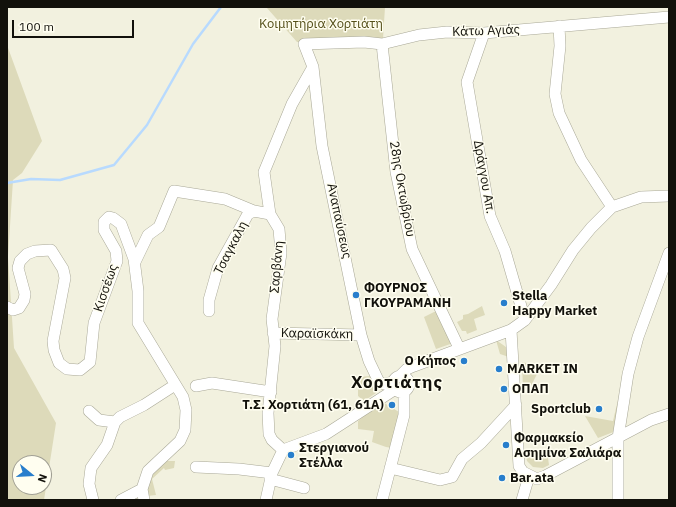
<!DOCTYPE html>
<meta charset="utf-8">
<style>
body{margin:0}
#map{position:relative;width:676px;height:507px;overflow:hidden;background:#f2f1df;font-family:"IBM Plex Sans",sans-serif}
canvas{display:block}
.frame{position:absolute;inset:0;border:8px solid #12110b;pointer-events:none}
.north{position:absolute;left:12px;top:455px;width:40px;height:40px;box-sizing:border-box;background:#fffef0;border:1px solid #a09f94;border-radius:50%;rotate:108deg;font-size:11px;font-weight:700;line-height:16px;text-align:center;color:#12110b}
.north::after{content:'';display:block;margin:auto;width:14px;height:18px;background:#287ecc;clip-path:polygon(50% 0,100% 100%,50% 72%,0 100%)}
.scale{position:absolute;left:12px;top:20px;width:122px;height:18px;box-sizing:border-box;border:2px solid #12110b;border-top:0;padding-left:5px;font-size:12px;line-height:14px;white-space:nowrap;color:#12110b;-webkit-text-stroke:3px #fffef0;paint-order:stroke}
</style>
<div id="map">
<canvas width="676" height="507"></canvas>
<div class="frame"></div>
<div class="north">N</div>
<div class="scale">100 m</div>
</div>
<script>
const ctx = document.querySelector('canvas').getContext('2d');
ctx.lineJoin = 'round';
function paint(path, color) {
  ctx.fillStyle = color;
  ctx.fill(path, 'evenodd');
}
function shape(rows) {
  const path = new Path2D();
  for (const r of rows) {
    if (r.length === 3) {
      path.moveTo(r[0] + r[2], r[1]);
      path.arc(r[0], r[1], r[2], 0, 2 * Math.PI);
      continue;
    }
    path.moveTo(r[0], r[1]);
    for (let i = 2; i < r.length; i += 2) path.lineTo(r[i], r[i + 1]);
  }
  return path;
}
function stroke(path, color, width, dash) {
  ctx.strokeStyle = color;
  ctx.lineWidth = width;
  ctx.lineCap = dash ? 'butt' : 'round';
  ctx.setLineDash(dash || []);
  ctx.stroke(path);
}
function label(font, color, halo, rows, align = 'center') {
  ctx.font = font + ' "IBM Plex Sans",sans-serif';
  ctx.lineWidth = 3;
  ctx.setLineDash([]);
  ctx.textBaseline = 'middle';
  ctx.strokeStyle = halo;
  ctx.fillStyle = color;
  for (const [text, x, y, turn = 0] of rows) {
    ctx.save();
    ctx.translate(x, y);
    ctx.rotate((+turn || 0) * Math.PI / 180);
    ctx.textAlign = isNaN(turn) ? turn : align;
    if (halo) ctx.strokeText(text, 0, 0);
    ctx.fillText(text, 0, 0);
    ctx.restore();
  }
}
const green = shape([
 [385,7,383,39,297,42,267,8],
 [7,45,42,141,22,173,13,180,8,257,14,348,56,423,44,500,7,500],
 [20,463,44,463,44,487,20,487],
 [482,306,485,315,474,319,477,330,467,334,466,331,462,331,457,322,463,319,463,315,468,314],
 [440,309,456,342,436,349,424,317],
 [496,340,506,347,509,357,500,354],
 [522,362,538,366,539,370,530,388,523,389],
 [371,376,377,388,376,393,364,401,358,396,358,377],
 [381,401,399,412,400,416,393,448,386,447,372,442,374,431,358,429,358,421],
 [617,404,621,405,616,431,598,438,585,416,613,421],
 [525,451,547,451,549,465,543,468,533,467,527,461],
 [166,461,175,461,174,468,165,470,164,468,152,479,156,495,147,496,149,475]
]);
const stream = shape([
 [7,183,31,179,60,180,114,165,147,125,193,44,221,7]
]);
const minor = shape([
 [559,26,560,46,555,94,559,113,581,160,612,207],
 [484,33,467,82,490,216,505,251,525,320],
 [382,44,396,172,412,249,459,348],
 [135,262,148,235,159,227,174,191,225,199,254,211,270,214],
 [7,307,13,310,19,308,24,300,25,294,18,268,20,261,27,254,35,251,51,250,63,269,65,278,53,341,54,350,59,363,67,369,80,370,90,362,94,323,117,261,116,251,104,230,104,222,109,217,113,218,121,224,134,259,138,291,138,323,183,397,186,410,185,430,180,441,148,471,142,489,144,500],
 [209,311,209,300,218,268,248,214,254,211],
 [511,330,525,320,551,285,573,250,591,228,612,207,641,197,669,196],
 [273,333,361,335],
 [401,375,407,369,414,366,511,330,519,466,523,472,537,479,545,476,651,420,669,414],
 [401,384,8],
 [392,382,384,384,379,382,369,361,361,335,322,146,313,67,304,44,364,42,382,44,419,35,447,32,484,33,669,17],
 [196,386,212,383,271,392],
 [89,411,99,420,115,422],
 [283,450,272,440,269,434,268,413,275,346,272,319,281,253,279,229,270,214,264,172,292,104,313,67],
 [196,467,239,469,272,473],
 [390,468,440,480,452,477,462,459,481,443,516,405],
 [270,479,304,488],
 [93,500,89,484,91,468,107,445,115,422,120,417,144,405,175,385],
 [121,500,142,489],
 [266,500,272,473,283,450,326,434,394,390],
 [382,500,404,415,404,391],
 [522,500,529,476],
 [618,500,618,438,628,374,638,337,669,253]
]);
const markers = [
 [356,295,4,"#287ecc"],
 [504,303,4,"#287ecc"],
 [464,361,4,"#287ecc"],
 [499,369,4,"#287ecc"],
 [504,389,4,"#287ecc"],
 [392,405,4,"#287ecc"],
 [599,409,4,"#287ecc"],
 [506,445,4,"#287ecc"],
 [291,455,4,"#287ecc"],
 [502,478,4,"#287ecc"]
];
const parkNames = [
 ["Κοιμητήρια Χορτιάτη",321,24]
];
const streetNames = [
 ["Κάτω Αγιάς",486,31,-2],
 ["Δράγγου Απ.",484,177,80],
 ["28ης Οκτωβρίου",402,189,80],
 ["Αναπαύσεως",339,221,78],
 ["Τσαγκαλη",231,248,-63],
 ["Σαρβάνη",277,267,-85],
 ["Κισσέως",106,288,-71],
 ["Καραϊσκάκη",317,334,1]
];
const poiNames = [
 ["ΦΟΥΡΝΟΣ",364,288],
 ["ΓΚΟΥΡΑΜΑΝΗ",364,303],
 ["Stella",512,296],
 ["Happy Market",512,311],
 ["Ο Κήπος",456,361,"right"],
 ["MARKET IN",507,369],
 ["ΟΠΑΠ",512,389],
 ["Τ.Σ. Χορτιάτη (61, 61Α)",384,405,"right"],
 ["Sportclub",591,409,"right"],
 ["Φαρμακείο",514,438],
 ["Ασημίνα Σαλιάρα",514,453],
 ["Στεργιανού",299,448],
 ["Στέλλα",299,463],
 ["Bar.ata",510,478]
];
const districtNames = [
 ["Χορτιάτης",397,383]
];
paint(green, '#dddaba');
stroke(stream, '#b8dafe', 2.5);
stroke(minor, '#a9a897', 12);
stroke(minor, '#fff', 11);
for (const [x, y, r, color] of markers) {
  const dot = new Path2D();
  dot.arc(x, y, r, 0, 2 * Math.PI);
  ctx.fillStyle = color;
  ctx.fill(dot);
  stroke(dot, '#fffef0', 1.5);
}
label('13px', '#55501a', '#fffef0', parkNames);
label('13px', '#12110b', '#fffef0', streetNames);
label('bold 13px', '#12110b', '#fffef0', poiNames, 'left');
ctx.letterSpacing = '1px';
label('bold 17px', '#12110b', '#fffef0', districtNames);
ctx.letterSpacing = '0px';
</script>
